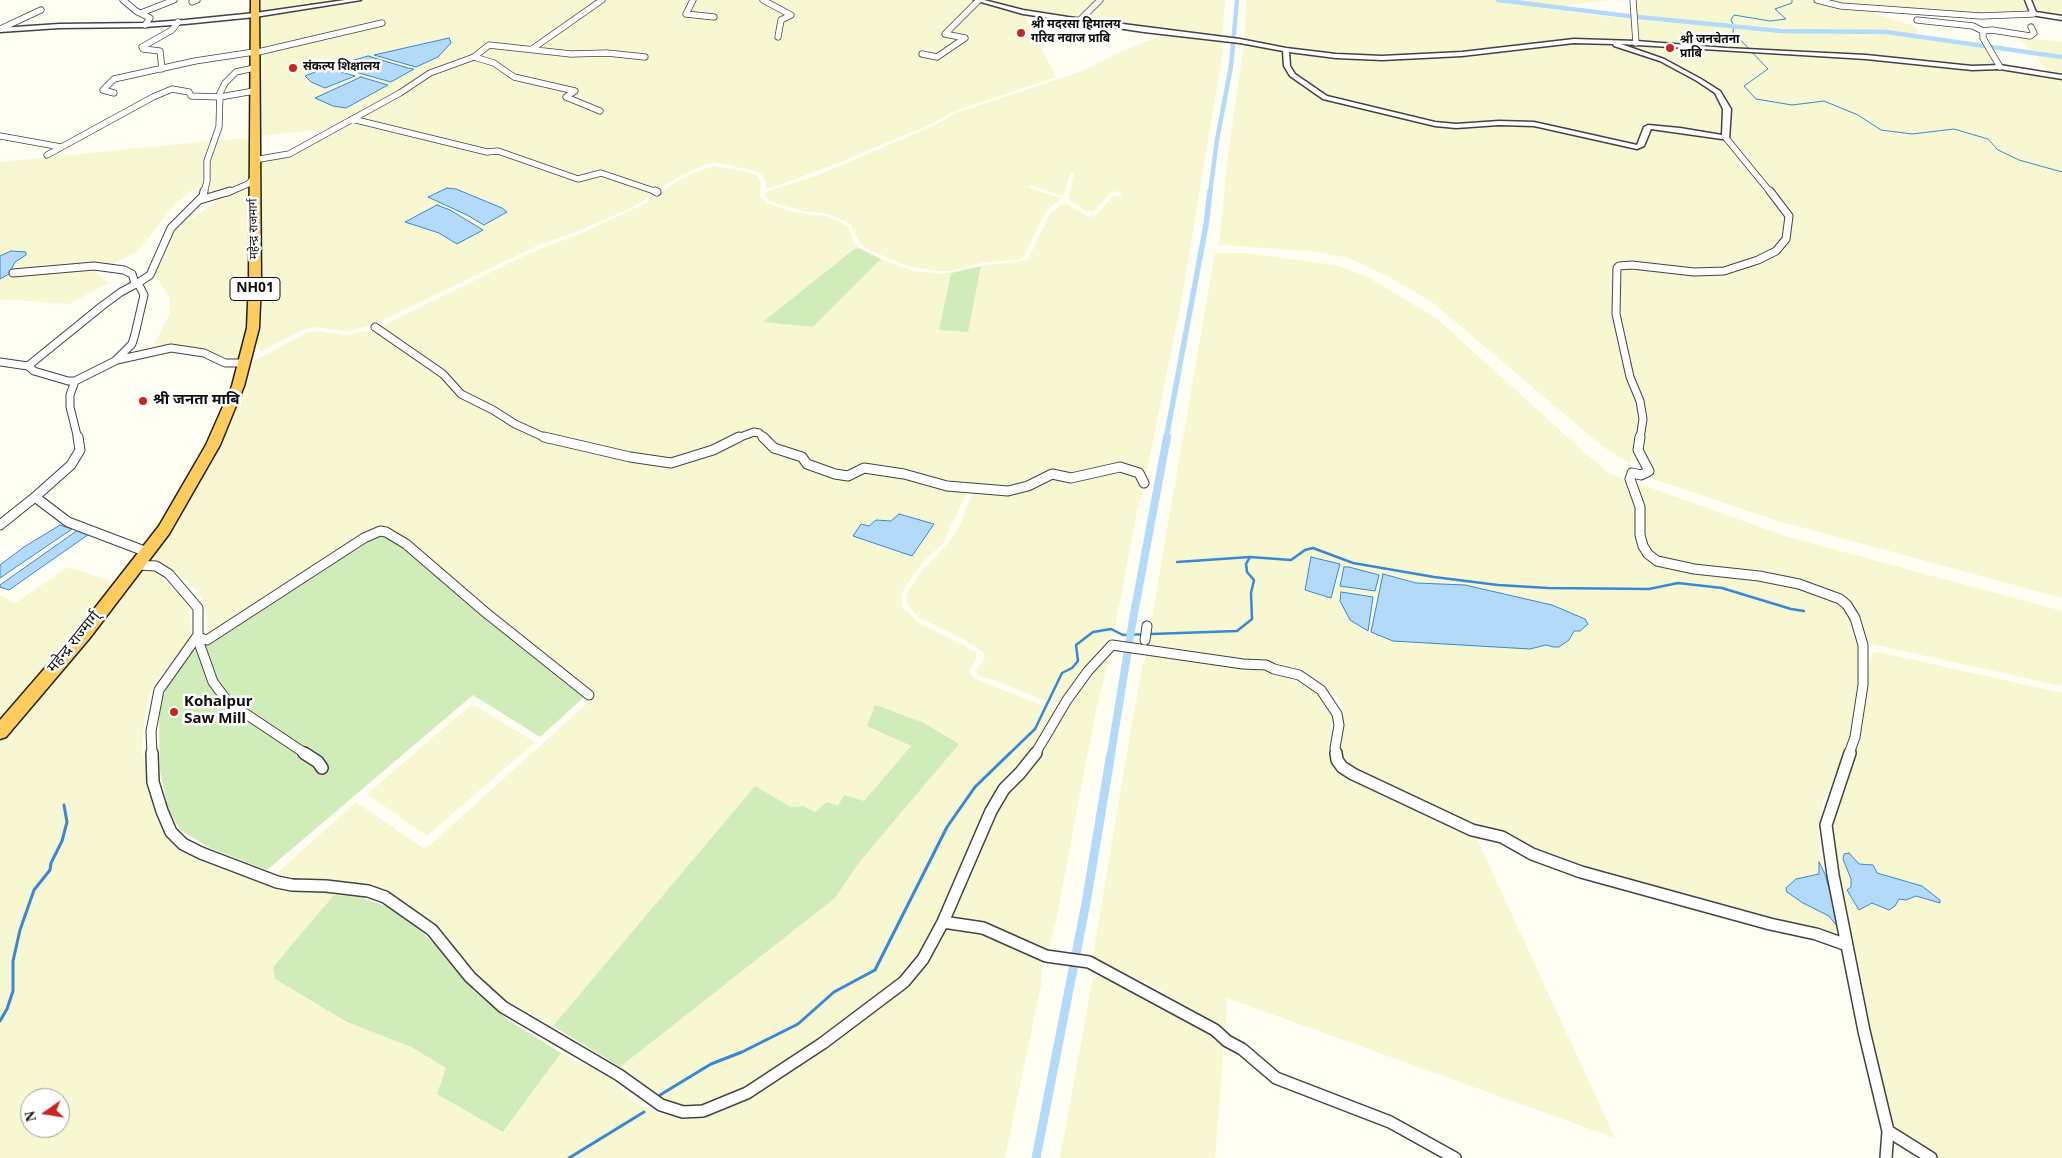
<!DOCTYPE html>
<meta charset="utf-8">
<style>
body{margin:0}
#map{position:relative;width:2062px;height:1158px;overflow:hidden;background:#fffef3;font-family:Georgia,serif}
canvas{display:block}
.north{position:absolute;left:20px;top:1088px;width:50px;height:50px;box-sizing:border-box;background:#fff;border:1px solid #9f9f9f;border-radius:50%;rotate:257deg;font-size:14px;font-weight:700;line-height:20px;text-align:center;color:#101010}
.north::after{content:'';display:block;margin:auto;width:18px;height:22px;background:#ca251e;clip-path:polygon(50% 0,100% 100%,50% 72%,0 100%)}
</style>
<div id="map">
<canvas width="2062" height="1158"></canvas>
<div class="north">N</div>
</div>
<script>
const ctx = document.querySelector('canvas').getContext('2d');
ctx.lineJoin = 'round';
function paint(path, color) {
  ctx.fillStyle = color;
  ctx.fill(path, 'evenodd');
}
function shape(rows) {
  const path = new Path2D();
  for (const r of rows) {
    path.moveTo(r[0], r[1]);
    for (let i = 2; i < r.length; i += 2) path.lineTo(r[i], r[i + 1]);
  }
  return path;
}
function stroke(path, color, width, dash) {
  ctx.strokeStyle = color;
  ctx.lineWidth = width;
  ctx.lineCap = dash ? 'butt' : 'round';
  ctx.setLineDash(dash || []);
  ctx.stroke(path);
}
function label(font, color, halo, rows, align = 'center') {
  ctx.font = font + ' Georgia,"Noto Sans Devanagari",serif';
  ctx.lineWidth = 5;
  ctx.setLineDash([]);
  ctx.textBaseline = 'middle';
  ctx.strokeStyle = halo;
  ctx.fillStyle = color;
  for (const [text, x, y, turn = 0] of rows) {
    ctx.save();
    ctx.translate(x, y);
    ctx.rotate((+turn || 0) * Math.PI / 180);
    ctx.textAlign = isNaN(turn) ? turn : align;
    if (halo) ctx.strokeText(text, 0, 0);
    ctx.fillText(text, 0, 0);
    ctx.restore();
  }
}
const farmland = shape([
 [261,0,1225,0,1222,38,1022,11,1056,77,955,111,931,124,838,163,771,188,766,188,766,181,762,175,755,171,714,162,690,171,656,190,610,175,579,177,488,151,358,119,329,129,259,136],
 [1246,0,1613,0,1541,8,1632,20,1634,41,1554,40,1474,52,1378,57,1295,51,1247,41,1245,37],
 [1635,0,1814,0,1870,9,1875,14,1915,26,1920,36,1884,30,1797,29,1635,16],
 [1820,0,2023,0,2028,13,1989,16,1840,5],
 [2033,0,2062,0,2062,18,2038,13],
 [1637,20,1706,25,1789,33,1882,34,1903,37,1986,48,1996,65,1967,66,1855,55,1724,49,1638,41],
 [1164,35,1221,41,1223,49,1181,302,1145,480,1137,469,1077,475,1054,473,1016,488,964,486,899,471,852,472,822,467,776,445,759,430,712,448,667,461,541,433,515,421,464,392,380,327,530,253,582,233,646,203,670,186,691,174,713,166,741,170,757,176,761,183,760,196,768,204,798,213,825,216,842,223,848,227,853,241,859,248,853,249,764,322,813,327,881,259,913,271,943,274,951,273,939,330,967,332,981,266,1028,260,1049,215,1060,206,1065,203,1087,216,1094,217,1114,195,1122,196,1120,192,1112,191,1093,212,1086,211,1069,200,1074,173,1070,173,1063,196,1030,185,1028,188,1061,198,1046,211,1024,256,1020,259,982,263,949,271,938,271,907,266,865,248,859,242,851,225,846,221,827,214,804,211,778,204,768,200,765,192,816,176,935,125,956,113,1082,71,1122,51],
 [2015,36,2062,42,2062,55,2031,50],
 [1568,43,1609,43,1660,60,1713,89,1724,106,1721,136,1648,125,1645,126,1642,130,1638,146,1636,146,1530,122,1443,124,1329,99,1293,73,1289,68,1288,53,1367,60,1415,59,1480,56],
 [1246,44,1283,52,1286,68,1323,99,1438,126,1529,125,1640,149,1644,147,1648,130,1650,128,1722,139,1775,201,1785,216,1786,227,1782,242,1769,253,1720,271,1619,263,1614,265,1614,299,1612,307,1628,379,1637,399,1639,415,1638,430,1630,464,1602,446,1432,302,1387,276,1349,258,1311,251,1219,245,1228,155,1244,45],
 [1618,44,1848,57,1968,69,2001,69,2062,78,2062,598,1775,520,1648,477,1654,471,1649,459,1641,448,1647,416,1640,391,1632,376,1621,331,1618,302,1621,290,1619,269,1621,266,1726,272,1788,242,1792,218,1788,208,1728,138,1730,110,1722,94,1704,81,1665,60],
 [2036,55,2062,59,2062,76,2048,74],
 [351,121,495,153,578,180,601,175,655,193,631,208,576,232,541,244,373,325,349,331,312,327,302,330,261,351,257,345,261,280,259,163,262,161,275,159],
 [249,138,249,280,245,338,241,354,238,360,190,348,154,345,170,313,170,299,154,273,171,233,217,201,210,188,207,188,207,166,214,141],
 [209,141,204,162,203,188,192,190,174,205,137,252,96,272,109,283,69,304,0,299,0,162],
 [1215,253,1245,253,1335,265,1366,276,1436,318,1583,451,1606,471,1626,481,1637,506,1646,557,1782,582,1840,602,1851,615,1860,651,1853,726,1839,769,1822,803,1819,838,1825,874,1819,864,1820,874,1806,876,1788,892,1829,916,1837,926,1837,932,1830,937,1729,909,1612,873,1579,867,1485,828,1354,770,1344,761,1339,751,1343,706,1336,695,1303,675,1234,660,1151,648,1149,644,1154,606],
 [373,330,382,333,490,411,526,433,544,440,663,465,756,435,831,476,865,471,966,490,967,492,943,543,923,562,906,585,902,593,902,606,914,619,925,626,976,652,976,660,969,671,975,679,1057,711,1021,765,941,917,906,975,841,1025,759,1080,731,1094,702,1104,683,1107,662,1098,620,1067,835,898,861,860,958,743,867,726,911,746,864,801,815,812,803,806,791,807,755,786,553,1026,499,996,444,937,409,904,375,888,354,883,275,875,356,802,423,848,430,845,594,697,391,532,386,529,211,635,207,631,207,617,202,599,196,590,178,573,163,564,151,560,149,557,248,364,309,332,319,331,343,335],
 [1127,470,1135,473,1142,483,1142,494,1137,511,1115,627,1110,641,1099,656,1061,704,1037,698,1000,682,980,676,977,673,976,670,985,659,983,652,963,639,918,617,907,603,907,593,921,572,950,541,960,525,973,491,1002,493,1053,476],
 [1640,484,1788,537,2062,611,2062,686,1867,643,1863,635,1860,619,1851,605,1827,589,1805,582,1664,561,1648,549,1643,538,1634,485],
 [68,567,119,584,0,726,0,595,15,603],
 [148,568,181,595,188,607,192,632,189,642,163,672,150,692,144,720,142,748,148,780,155,815,168,839,180,850,267,885,293,890,326,891,334,895,273,967,275,979,347,1022,411,1047,446,1068,504,1132,561,1053,607,1076,639,1105,660,1114,690,1119,719,1113,763,1088,858,1025,884,1004,929,958,946,930,957,927,984,934,1039,957,1042,963,1041,985,1005,1158,0,1158,0,738,138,571],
 [30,1098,60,1098,60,1128,30,1128],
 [1878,652,2062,693,2062,1158,1937,1158,1897,1134,1891,1124,1881,1095,1838,881,1831,829,1834,814,1860,739,1870,660,1873,653],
 [1148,653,1259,670,1289,678,1309,688,1325,698,1331,709,1333,718,1328,750,1332,761,1343,775,1425,812,1476,837,1615,1138,1227,998,1225,1032,1204,1016,1146,982,1097,961,1093,956,1126,758,1143,663],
 [1104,659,1108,661,1095,715,1056,921,1049,947,1042,948,981,923,951,915,979,847,1007,791,1037,758,1059,725,1079,690],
 [472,704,535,742,427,836,367,794],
 [1102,976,1160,1006,1224,1043,1215,1158,1060,1158,1093,977]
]);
const green = shape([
 [859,248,881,259,813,327,763,322,854,249],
 [981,266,968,332,939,330,951,273],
 [381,535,414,555,584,697,540,737,473,695,267,870,210,848,180,830,168,808,160,771,159,723,161,701,169,684,193,651,363,540],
 [875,705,922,722,959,744,861,860,835,898,620,1067,553,1026,755,786,791,807,803,806,815,812,827,802,838,806,844,795,864,801,911,746,867,726],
 [334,895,359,897,391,908,415,925,438,948,474,991,508,1020,561,1053,503,1132,437,1094,446,1068,411,1047,347,1022,275,979,273,967]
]);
const water = shape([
 [449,38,451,43,438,57,416,67,374,55,449,38],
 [368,56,408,68,414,69,391,82,334,66,368,56],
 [325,68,338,71,355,76,325,88,311,82,305,76,325,68],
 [361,77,388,85,346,108,333,106,315,98,361,77],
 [447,188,456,189,502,208,507,212,484,225,467,215,428,197,447,188],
 [437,205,450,210,483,230,457,244,439,233,405,222,437,205],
 [11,251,26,252,26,255,15,262,9,274,0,279,0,256,11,251],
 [899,514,934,524,912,556,853,536,861,524,869,526,876,520,891,521,899,514],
 [60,525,72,529,0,578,0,565,24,547,60,525],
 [78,530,89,534,9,590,0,587,0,585,78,530],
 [1311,557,1340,564,1331,598,1305,590,1311,557],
 [1344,567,1349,567,1379,575,1375,591,1340,586,1344,567],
 [1383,574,1416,583,1465,585,1552,605,1585,619,1588,624,1580,631,1574,631,1569,640,1559,647,1553,647,1546,645,1530,649,1393,641,1371,632,1383,574],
 [1341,592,1373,597,1368,631,1350,620,1340,601,1341,592],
 [1849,853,1859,864,1873,865,1877,873,1922,886,1940,900,1940,903,1916,896,1906,900,1899,899,1895,906,1889,910,1872,903,1859,910,1847,890,1851,887,1851,879,1843,859,1844,854,1849,853],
 [1819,862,1825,874,1834,906,1837,909,1837,926,1829,916,1803,903,1787,892,1786,888,1796,879,1819,874,1819,862]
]);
const streamFar2 = shape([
 [1792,0,1792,3,1775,9,1786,19,1770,21,1734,15,1731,20,1734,26,1733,32,1768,69,1744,86,1756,99,1792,105,1824,101,1858,115,1881,130,1912,134,1954,129,1988,139,1998,150,2019,160,2062,172]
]);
const streamFar1 = shape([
 [1177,562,1250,557,1291,560,1305,550,1313,548,1353,563,1434,577,1498,585,1548,588,1649,589,1678,583,1722,588,1791,609,1804,611],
 [1009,754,1035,729,1062,673,1072,668,1078,661,1076,645,1093,632,1111,629,1123,635,1237,631,1252,619,1251,593,1254,580,1247,572,1246,564,1250,557]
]);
const stream = shape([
 [0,1021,7,1009,13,991,13,961,20,930,34,890,50,870,51,863,62,841,67,822,64,805],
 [660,1095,711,1064,742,1052,798,1024,834,992,875,970,947,827,975,787,1010,753],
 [569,1158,644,1112]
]);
const canalFar3 = shape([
 [1498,0,1628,16,1782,31,1886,32,2062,57],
 [1210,193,1217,140,1231,66,1237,0]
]);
const canalFar2 = shape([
 [1166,439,1206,225,1210,191]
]);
const canalFar1 = shape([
 [1111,754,1133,619,1167,437]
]);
const canal = shape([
 [1036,1158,1086,903,1111,753]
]);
const minorFar3 = shape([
 [123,0,136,11,150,18,145,25],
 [693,0,686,14,714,17],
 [763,0,791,15,781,20,778,37],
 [1633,0,1636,43],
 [1817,0,1841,6,1981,16,2033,14],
 [192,2,197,0],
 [141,13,174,0],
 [1917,20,1973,26,1983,31],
 [1079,21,1100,0],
 [0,29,41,10],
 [532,49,602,0],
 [254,53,382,23],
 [922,54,937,57,965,38,945,34,979,0],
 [474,57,494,63,514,77,575,91,566,97,600,111],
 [2000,67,1983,38,1983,31,1992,30,2030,36,2034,33,2031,27],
 [162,69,160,51,143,49,142,47,172,30,178,22],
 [114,93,103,90,114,79,195,61,254,52],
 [352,119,487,152,498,151,578,179,601,173,657,192],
 [0,136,61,147],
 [1726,138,1771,193],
 [47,155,153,97,172,89,189,92,191,96,220,97,254,91],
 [254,160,289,154,400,93,430,73,474,57,489,45,571,54,607,53,645,57],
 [204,193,207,181,207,161,219,127,220,93,225,83,236,72,254,68],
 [227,193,248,184,254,178]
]);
const minorFar2 = shape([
 [655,191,657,192],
 [200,200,230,191],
 [13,273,94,266,124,270,132,274,135,283,138,283,150,275,171,228,203,196,204,191],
 [138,283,144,295,135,334,132,344,115,361,75,381,68,381,34,371,28,366,102,306,121,292,138,283],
 [375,327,443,374,461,394,493,410,515,424,548,439],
 [117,360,171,348,204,353,225,363,244,363],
 [0,362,28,366],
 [75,381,70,395,70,407,78,439],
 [735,439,754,432,759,433,765,439],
 [1640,439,1643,419,1640,401,1630,377,1616,314,1617,268,1619,266,1632,265,1694,272,1724,271,1758,260,1776,251,1786,239,1789,216,1770,191]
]);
const minorFar1 = shape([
 [78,437,80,450,71,465,35,497,68,522,147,552],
 [544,437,630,457,671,463,713,450,739,437],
 [763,437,774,448,802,457,807,464,835,474,848,476,864,468,904,474,947,486,1008,491,1028,486,1052,474,1071,478,1120,467,1139,473,1144,483],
 [1640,437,1638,450,1649,471,1641,475,1632,473,1630,479,1640,507,1640,535,1643,546,1648,554,1657,561,1694,569,1759,576,1799,584,1840,599,1847,605,1855,618,1863,645,1863,685,1855,737,1849,754],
 [0,525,35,497],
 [137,565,156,566,169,574,198,608,198,635,159,690,151,731,152,754],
 [197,637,207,640,364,538,380,531,386,532,406,544,485,612,589,695],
 [197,637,213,682,228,702,306,754],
 [1145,640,1147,626],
 [1035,754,1067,700,1088,671,1112,645,1243,664,1266,665,1274,669,1299,675,1321,690,1337,714,1339,725,1335,748,1336,754]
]);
const minor = shape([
 [152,753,153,782,162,811,171,832,183,844,201,853,277,882,292,885,326,886,368,891,385,897,432,930,470,977,503,1007,619,1075,661,1105,683,1112,703,1111,747,1093,823,1043,904,982,923,959,943,922,991,811,1004,789,1020,773,1036,753],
 [304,753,318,762,322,768],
 [1336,753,1337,760,1342,767,1353,774,1472,830,1502,837,1532,854,1581,872,1770,924,1816,934,1847,945],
 [1850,753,1826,825,1833,875,1864,1031,1888,1131,1931,1158],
 [943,922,983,928,1046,956,1089,962,1215,1030,1227,1041,1242,1049,1276,1078,1390,1122,1455,1158],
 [1886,1158,1888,1131]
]);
const tertiary = shape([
 [345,0,361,0,255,17,185,24,145,27,59,28,0,32,0,28,59,24,145,23,185,20,255,13,345,0],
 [974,0,984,0,1023,10,1068,17,1240,39,1286,48,1336,54,1382,56,1462,52,1574,39,1636,41,1726,48,1866,55,1972,66,2000,65,2062,75,2062,79,2000,69,1972,70,1866,59,1621,44,1664,59,1701,79,1720,91,1731,109,1729,140,1651,129,1644,146,1637,149,1534,126,1499,125,1456,128,1435,126,1323,99,1290,76,1284,66,1283,51,1240,43,1144,32,1023,14,974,0],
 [1574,43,1613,44,1614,46,1660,61,1697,81,1715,93,1723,109,1722,135,1680,128,1648,125,1644,127,1637,145,1534,122,1499,121,1456,124,1435,122,1327,96,1295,74,1290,66,1289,52,1336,58,1382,60,1462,56,1574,43],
 [2025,0,2031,0,2036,12,2062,16,2062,20,2031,15,2025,0]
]);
const trunk = shape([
 [251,0,259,0,261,281,259,328,244,386,220,445,169,534,89,639,6,737,0,739,0,720,77,631,159,526,206,445,232,386,247,328,249,281,251,0]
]);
const markers = [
 [1021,33,5,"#ca251e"],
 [1670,48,5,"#ca251e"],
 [293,68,5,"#ca251e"],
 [143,401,5,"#ca251e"],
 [174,712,5,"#ca251e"]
];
const farPoinames = [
 ["श्री मदरसा हिमालय",1031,26],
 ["गरिव नवाज प्राबि",1031,40],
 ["श्री जनचेतना",1680,41],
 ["प्राबि",1680,55],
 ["संकल्प शिक्षालय",303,68]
];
const farStreetnames = [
 ["महेन्द्र राजमार्ग",255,229,-91]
];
const shields = [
 [255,289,50]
];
const shieldNames = [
 ["NH01",255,289]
];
const poiNames = [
 ["श्री जनता माबि",153,401],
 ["Kohalpur",184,703],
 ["Saw Mill",184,720]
];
const streetNames = [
 ["महेन्द्र राज्मार्ग्",75,643,-51]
];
paint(farmland, '#f7f7d1');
paint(green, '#d0edb9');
paint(water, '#b4dafa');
stroke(water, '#3788d6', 1);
stroke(streamFar2, '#3788d6', 1);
stroke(streamFar1, '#3788d6', 2.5);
stroke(stream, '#3788d6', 3);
stroke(canalFar3, '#b4dafa', 4.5);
stroke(canalFar2, '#b4dafa', 5.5);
stroke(canalFar1, '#b4dafa', 8);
stroke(canal, '#b4dafa', 9);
stroke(minorFar3, '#434343', 7);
stroke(minorFar2, '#434343', 9);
stroke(minorFar1, '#434343', 11);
stroke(minor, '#434343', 14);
stroke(tertiary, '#434343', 3);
stroke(trunk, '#212121', 3);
stroke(minorFar3, '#fff', 5.5);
stroke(minorFar2, '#fff', 7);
stroke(minorFar1, '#fff', 9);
stroke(minor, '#fff', 11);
paint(tertiary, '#fff');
paint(trunk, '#fecc5c');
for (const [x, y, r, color] of markers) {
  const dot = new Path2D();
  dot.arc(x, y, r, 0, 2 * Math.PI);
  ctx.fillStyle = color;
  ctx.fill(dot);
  stroke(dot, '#fff', 2);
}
label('bold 12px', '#101010', '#fff', farPoinames, 'left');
label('12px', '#101010', '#fff', farStreetnames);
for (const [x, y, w] of shields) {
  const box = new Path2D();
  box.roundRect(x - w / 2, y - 11.5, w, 23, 4);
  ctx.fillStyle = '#fff';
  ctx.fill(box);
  stroke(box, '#101010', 1);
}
label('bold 14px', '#101010', null, shieldNames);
label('bold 15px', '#101010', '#fff', poiNames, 'left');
label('15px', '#101010', '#fff', streetNames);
</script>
